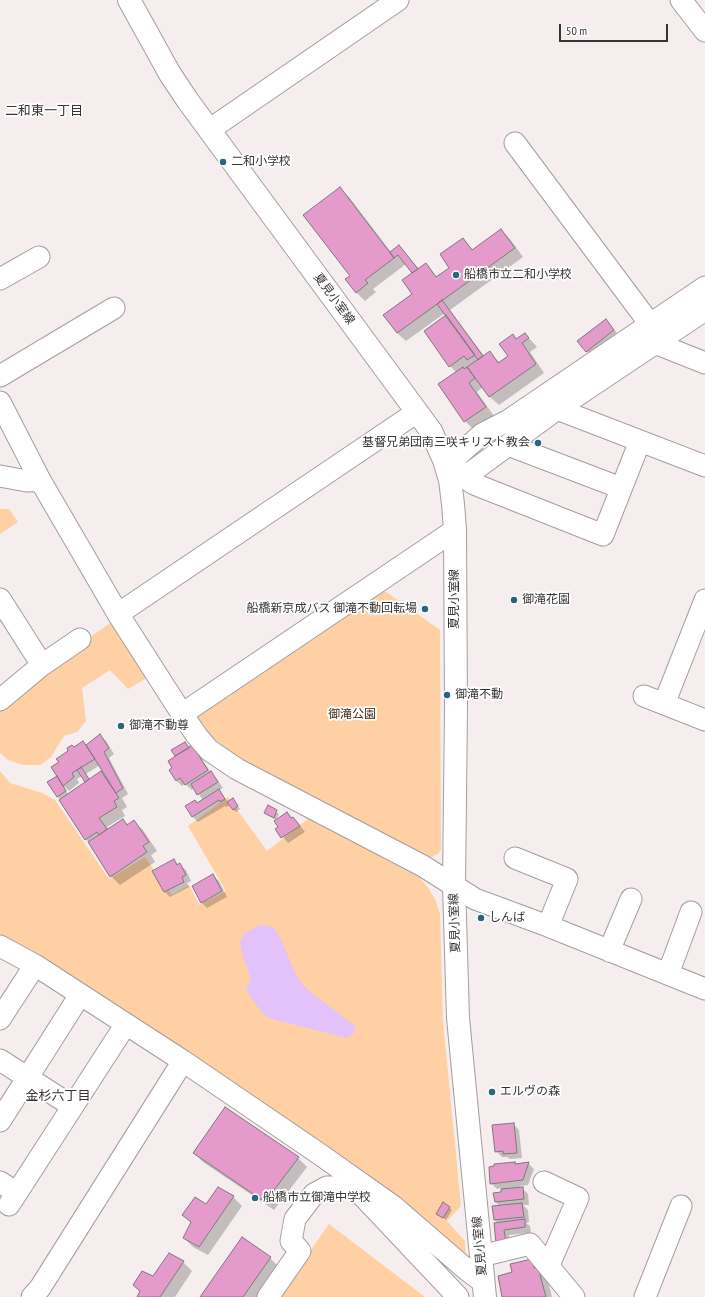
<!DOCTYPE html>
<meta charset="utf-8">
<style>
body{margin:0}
#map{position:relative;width:705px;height:1297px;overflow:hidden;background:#f5edee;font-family:"PT Sans Narrow",sans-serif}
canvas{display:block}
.scale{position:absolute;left:559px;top:24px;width:109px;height:18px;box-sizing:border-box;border:2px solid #373434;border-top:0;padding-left:5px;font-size:12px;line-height:14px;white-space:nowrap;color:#373434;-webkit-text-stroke:3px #fff;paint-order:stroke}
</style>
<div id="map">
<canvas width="705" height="1297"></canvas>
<div class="scale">50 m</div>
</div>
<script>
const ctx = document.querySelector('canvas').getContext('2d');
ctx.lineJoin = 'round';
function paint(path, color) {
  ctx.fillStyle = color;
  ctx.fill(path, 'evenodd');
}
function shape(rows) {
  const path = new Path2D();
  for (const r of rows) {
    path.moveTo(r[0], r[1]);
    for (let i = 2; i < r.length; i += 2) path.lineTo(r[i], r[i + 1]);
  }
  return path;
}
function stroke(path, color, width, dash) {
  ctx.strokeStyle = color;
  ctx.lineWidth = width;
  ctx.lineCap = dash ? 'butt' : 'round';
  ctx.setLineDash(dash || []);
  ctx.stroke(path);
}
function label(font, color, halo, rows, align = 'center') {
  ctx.font = font + ' "PT Sans Narrow","Noto Sans JP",sans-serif';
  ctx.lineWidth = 3.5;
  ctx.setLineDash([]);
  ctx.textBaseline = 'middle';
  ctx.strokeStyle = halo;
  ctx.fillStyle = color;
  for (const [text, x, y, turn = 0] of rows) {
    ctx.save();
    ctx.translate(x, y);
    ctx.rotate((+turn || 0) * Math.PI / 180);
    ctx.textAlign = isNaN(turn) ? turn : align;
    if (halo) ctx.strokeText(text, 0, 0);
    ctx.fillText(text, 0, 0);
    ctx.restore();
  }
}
const green = shape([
 [0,509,9,509,18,522,0,534],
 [379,587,440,630,441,849,438,854,431,857,427,856,242,759,227,749,211,736,196,715],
 [113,621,147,678,128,689,110,670,82,688,86,721,77,732,64,736,51,757,41,765,23,765,8,760,0,753,0,706,40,673],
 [0,771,10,783,42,793,55,800,109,879,145,857,172,895,189,885,199,905,226,891,188,826,228,797,267,851,309,818,419,877,429,889,436,901,440,914,443,1021,461,1206,447,1221,465,1241,466,1265,0,936],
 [329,1224,425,1297,278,1297]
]);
const water = shape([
 [260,925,268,926,274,928,280,937,295,973,302,984,314,995,355,1026,355,1031,352,1035,346,1038,276,1020,265,1016,259,1009,246,990,247,986,251,982,247,966,244,961,240,942,244,934]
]);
const shadow = shape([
 [340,188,349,197,391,252,399,246,419,269,426,264,437,277,451,268,463,239,473,250,501,230,510,239,523,257,450,310,484,356,490,352,500,363,509,357,513,336,517,340,525,334,537,347,530,352,544,373,499,405,490,397,483,387,477,392,494,416,474,430,465,421,439,384,456,372,450,366,447,316,445,313,406,341,397,333,413,295,413,274,406,264,373,289,376,292,365,301,356,292,351,276],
 [606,320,622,339,595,360,586,351],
 [100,736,106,741,114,754,109,758,128,794,122,798,127,807,122,810,125,816,107,827,109,829,123,820,129,825,134,822,143,830,157,851,151,855,155,862,120,885,111,876,48,782,58,776,60,762,74,748,83,742,87,746],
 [100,765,107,778,101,772,90,780,86,774],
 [82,776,86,782,68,794,63,785,69,791,79,783,77,779],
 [192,747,197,752,211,773,216,778,223,788,219,790,228,802,235,802,240,809,236,812,230,805,227,807,225,806,198,822,192,816,203,800,194,788,192,790,185,784,182,786,176,780,173,768,176,756,175,755],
 [268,807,279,814,276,820,265,813],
 [287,813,299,824,305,832,288,843,277,829],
 [174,861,186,870,191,881,187,883,189,887,170,897,165,892],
 [213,875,219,881,227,897,207,908,201,902],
 [513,1124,519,1130,522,1158,510,1159,507,1157,502,1157,496,1151],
 [194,1153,298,1158,307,1167,274,1210,203,1162],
 [529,1164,534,1169,528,1185,520,1186,528,1194,529,1205,523,1205,528,1210,529,1222,526,1223,530,1226,531,1233,509,1235,511,1248,497,1243,498,1223,495,1220,500,1207,496,1202,495,1193,502,1193,501,1188,497,1189,491,1183,516,1165],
 [233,1197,242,1206,208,1255,193,1247,184,1238,192,1223,183,1215],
 [449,1207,452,1210,446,1220,437,1214],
 [242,1239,270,1258,279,1267,257,1297,201,1297],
 [532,1260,547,1277,552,1297,503,1297,513,1273],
 [183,1262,192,1271,175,1297,138,1297,141,1292,134,1285,154,1277]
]);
const building = shape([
 [340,187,394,258,365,280,368,283,356,293,345,279,350,276,303,215,340,187],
 [501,229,515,248,397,333,383,315,412,294,402,280,426,263,436,277,449,268,440,254,463,238,472,250,501,229],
 [399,245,418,269,412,273,398,255,394,258,390,252,399,245],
 [442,300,483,356,478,360,437,304,442,300],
 [446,315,475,355,467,360,464,356,449,367,424,331,446,315],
 [606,319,614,330,586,352,577,341,606,319],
 [525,333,529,338,522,343,536,364,489,397,467,367,490,351,498,363,508,356,499,344,513,334,516,339,525,333],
 [463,367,464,369,467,367,475,378,469,383,486,407,464,422,438,384,463,367],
 [100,734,109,748,104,752,123,788,116,793,86,745,100,734],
 [83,741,95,759,72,773,74,777,63,786,51,767,59,762,56,759,68,751,67,748,72,745,74,747,83,741],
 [185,742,189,748,175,756,171,750,185,742],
 [192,745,208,770,185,785,180,778,176,781,169,770,172,768,168,761,192,745],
 [81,767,89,779,85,782,77,770,81,767],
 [101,771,119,798,114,801,117,807,99,818,107,829,99,835,97,832,85,840,59,800,101,771],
 [211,771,218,782,197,795,191,784,211,771],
 [57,776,66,791,57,797,47,782,57,776],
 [219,789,225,799,220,802,219,800,192,817,185,806,195,800,197,803,219,789],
 [233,798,238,806,233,810,227,802,233,798],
 [268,805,277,810,274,818,264,813,268,805],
 [287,812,291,818,293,817,300,826,281,838,275,829,278,827,274,821,287,812],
 [123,819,127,825,134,820,149,842,143,846,147,852,110,877,88,842,123,819],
 [174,859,177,865,180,863,186,875,182,877,184,882,164,892,152,871,174,859],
 [213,874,222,891,201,903,192,886,213,874],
 [225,1107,299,1157,265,1202,193,1153,225,1107],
 [514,1123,517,1153,503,1154,503,1151,495,1152,492,1125,514,1123],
 [515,1162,515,1164,529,1162,523,1180,490,1184,489,1167,494,1166,494,1164,515,1162],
 [218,1187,234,1196,199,1247,183,1238,191,1222,182,1215,195,1197,206,1204,218,1187],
 [523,1187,524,1199,495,1202,493,1193,501,1192,501,1189,523,1187],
 [443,1202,450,1207,443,1218,436,1214,443,1202],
 [522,1203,524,1217,494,1220,492,1206,522,1203],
 [525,1219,525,1227,504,1230,506,1242,496,1243,494,1223,525,1219],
 [242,1237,271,1257,243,1297,200,1297,242,1237],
 [169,1253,184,1261,160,1297,137,1297,140,1291,133,1285,142,1271,153,1276,169,1253],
 [532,1259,534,1268,538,1267,546,1297,502,1297,498,1276,512,1272,510,1264,532,1259]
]);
const minor = shape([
 [681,0,705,31],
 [209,130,398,0],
 [515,143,650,324],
 [0,279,39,257],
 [655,343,705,363],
 [0,376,114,308],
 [0,402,40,480,118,614,182,714,197,736,209,750,237,769,423,866,475,899,548,926,705,989],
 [557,409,705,466],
 [508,445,621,488],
 [446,466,482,434,509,420,705,287],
 [448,475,462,476,473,471,557,409,705,310],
 [0,476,27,481,40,480],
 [462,476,474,484,603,535,640,441],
 [0,599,42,665],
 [118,614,417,412],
 [644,696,705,720],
 [0,700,42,665,80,639],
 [664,704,705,600],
 [182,714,455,530],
 [515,858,567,879,548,926],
 [0,946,35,965,183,1061,318,1153,393,1206,467,1270,483,1282],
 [609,951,631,899],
 [668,974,691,912],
 [0,1019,35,965],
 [0,1060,72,1106],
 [0,1121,80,995],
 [0,1182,17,1193],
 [544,1182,578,1198,549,1265],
 [9,1205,126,1024],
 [481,1256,530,1244,574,1297],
 [32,1297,40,1288,183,1061],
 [268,1297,300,1251,291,1241,295,1219,314,1194,327,1187,348,1187,359,1192,458,1297],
 [645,1297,681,1206]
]);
const major = shape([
 [129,0,170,74,188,101,417,412,431,431,444,460,450,480,453,504,455,530,456,708,454,885,458,1018,485,1297]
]);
const markers = [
 [223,162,4,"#29667d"],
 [456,275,4,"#29667d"],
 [538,443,4,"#29667d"],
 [514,600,4,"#29667d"],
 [425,609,4,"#29667d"],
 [447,695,4,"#29667d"],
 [121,726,4,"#29667d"],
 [481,918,4,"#29667d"],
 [492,1092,4,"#29667d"],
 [255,1198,4,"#29667d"]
];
const poiNames = [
 ["二和小学校",231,162],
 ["船橋市立二和小学校",464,275],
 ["基督兄弟団南三咲キリスト教会",530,443,"right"],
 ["御滝花園",522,600],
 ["船橋新京成バス 御滝不動回転場",417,609,"right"],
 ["御滝不動",455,695],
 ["御滝不動尊",129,726],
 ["しんば",489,918],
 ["エルヴの森",500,1092],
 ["船橋市立御滝中学校",263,1198]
];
const streetNames = [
 ["夏見小室線",334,299,54],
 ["夏見小室線",455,599,-90],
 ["夏見小室線",455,923,-92],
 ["夏見小室線",480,1246,-95]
];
const parkNames = [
 ["御滝公園",352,715]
];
const neighbourhoodNames = [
 ["二和東一丁目",44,111],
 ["金杉六丁目",58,1096]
];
paint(green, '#fed0a4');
paint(water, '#e3c1fa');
paint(shadow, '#0003');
paint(building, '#e49bcc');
stroke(building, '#7e787c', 1);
stroke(minor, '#a59d9e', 23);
stroke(major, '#a59d9e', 24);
stroke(minor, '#fff', 21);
stroke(major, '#fff', 22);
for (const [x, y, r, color] of markers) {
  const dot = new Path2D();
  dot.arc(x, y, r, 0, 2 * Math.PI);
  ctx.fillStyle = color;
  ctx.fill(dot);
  stroke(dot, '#fff', 1.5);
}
label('12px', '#373434', '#fff', poiNames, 'left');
label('12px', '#373434', '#fff', streetNames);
label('12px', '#442a10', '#fff', parkNames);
label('13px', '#383232', '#fff', neighbourhoodNames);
</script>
